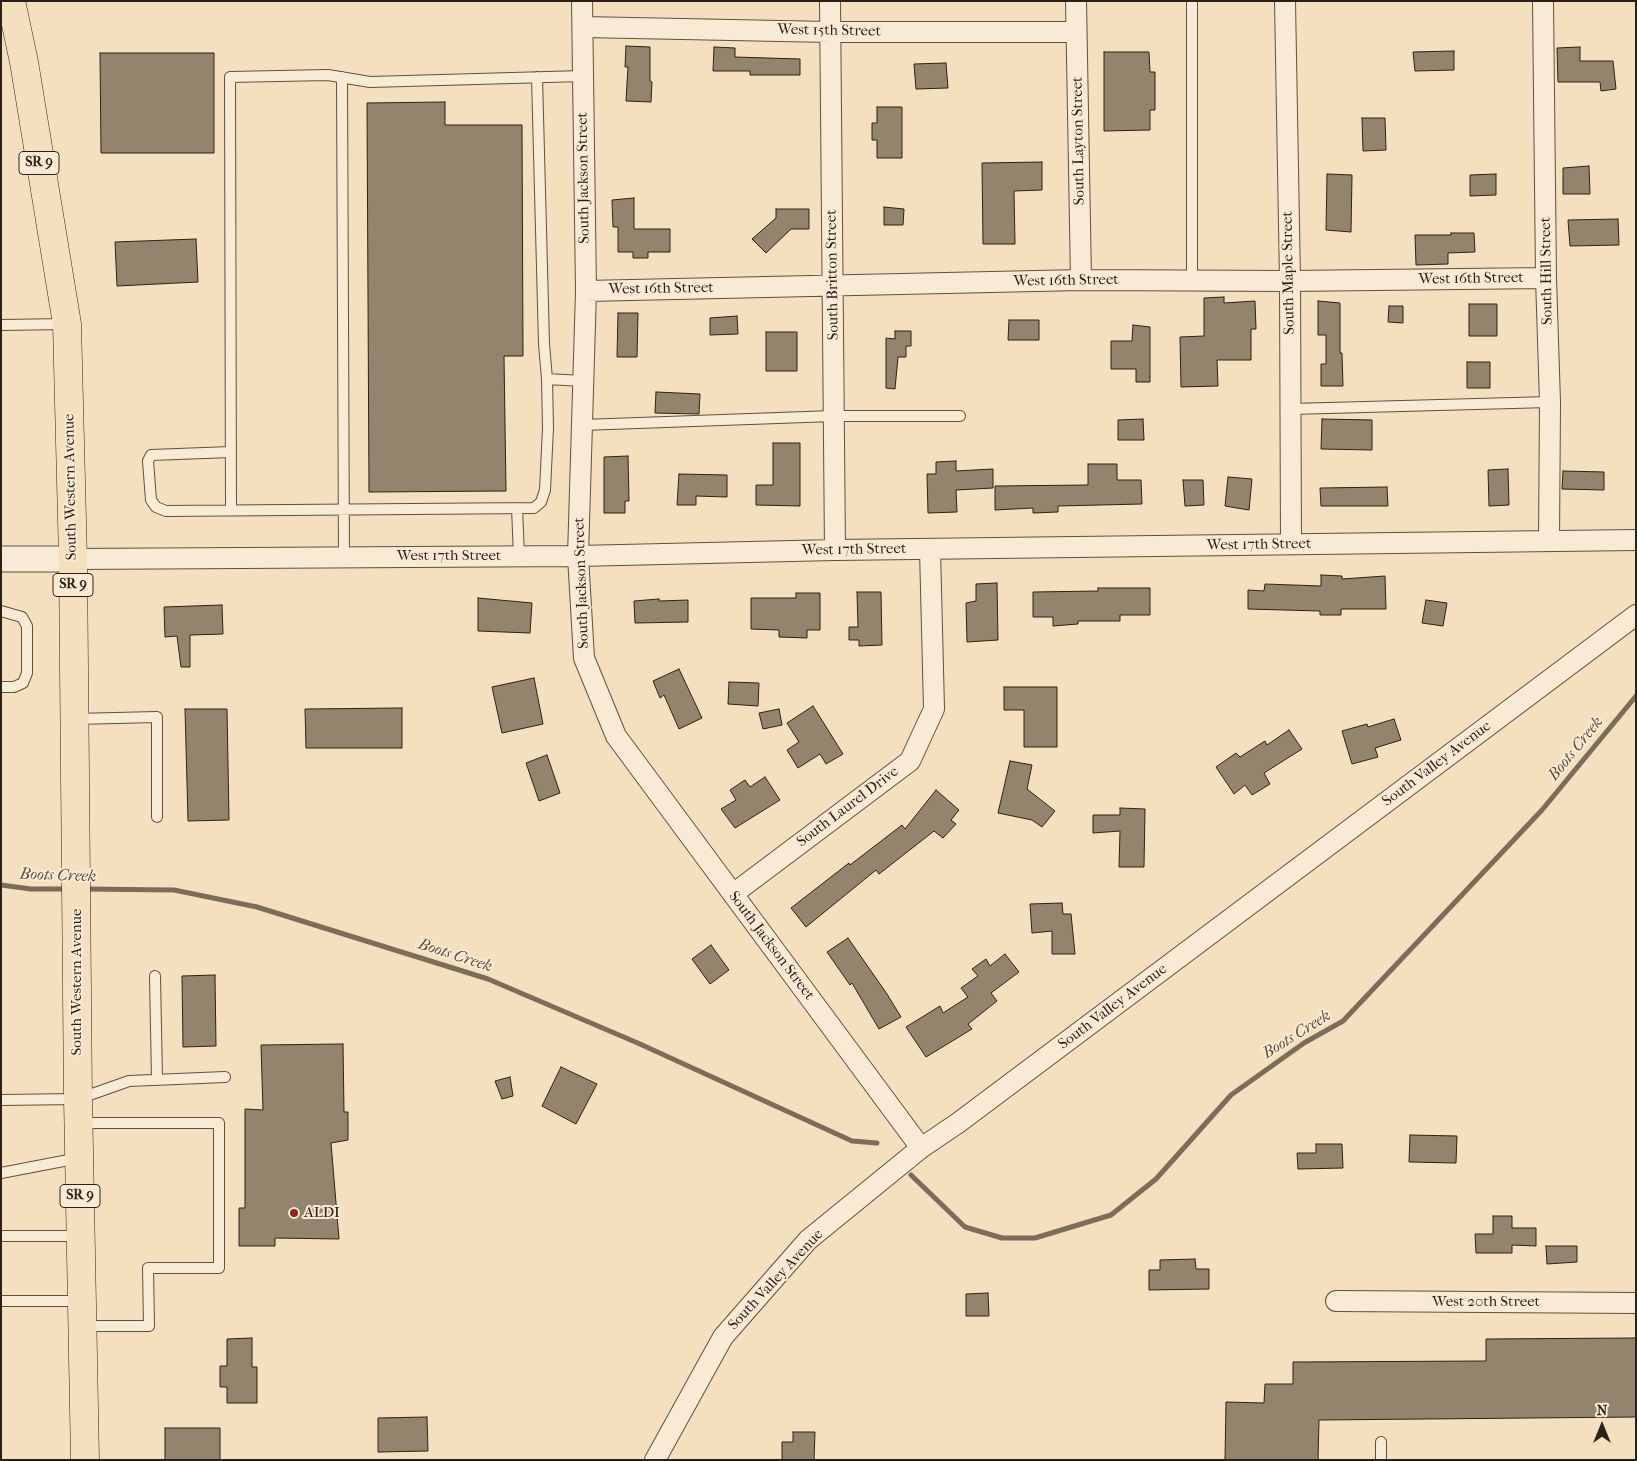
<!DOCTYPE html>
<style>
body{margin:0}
#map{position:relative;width:1637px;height:1461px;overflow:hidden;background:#f4dfbe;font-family:"IM FELL French Canon",serif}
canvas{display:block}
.frame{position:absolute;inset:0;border:2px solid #2b2217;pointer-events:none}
.north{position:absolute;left:1577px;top:1401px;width:50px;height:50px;-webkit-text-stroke:4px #f8ead5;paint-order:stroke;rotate:0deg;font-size:14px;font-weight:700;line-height:20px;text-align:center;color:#2b2217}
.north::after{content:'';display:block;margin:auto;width:18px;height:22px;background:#2b2217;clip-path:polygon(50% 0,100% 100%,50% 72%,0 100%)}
</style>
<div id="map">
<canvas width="1637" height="1461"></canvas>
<div class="frame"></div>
<div class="north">N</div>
</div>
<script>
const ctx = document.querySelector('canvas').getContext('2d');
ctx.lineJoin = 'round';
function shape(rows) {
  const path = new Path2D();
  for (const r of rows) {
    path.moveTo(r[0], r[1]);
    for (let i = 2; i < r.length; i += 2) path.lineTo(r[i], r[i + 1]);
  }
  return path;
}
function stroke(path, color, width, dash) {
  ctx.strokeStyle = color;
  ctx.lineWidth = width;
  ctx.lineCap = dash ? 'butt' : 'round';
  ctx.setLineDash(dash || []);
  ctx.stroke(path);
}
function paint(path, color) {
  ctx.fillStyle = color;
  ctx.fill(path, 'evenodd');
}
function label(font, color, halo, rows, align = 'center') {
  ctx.font = font + ' "IM FELL French Canon",serif';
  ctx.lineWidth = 4;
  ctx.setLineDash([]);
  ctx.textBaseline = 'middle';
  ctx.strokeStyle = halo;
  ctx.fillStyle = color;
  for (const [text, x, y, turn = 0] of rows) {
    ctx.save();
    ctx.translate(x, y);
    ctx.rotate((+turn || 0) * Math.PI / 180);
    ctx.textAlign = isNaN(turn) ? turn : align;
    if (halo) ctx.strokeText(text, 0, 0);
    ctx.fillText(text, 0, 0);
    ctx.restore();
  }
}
const stream = shape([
 [1,885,31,889,68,889],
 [84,889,174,890,257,907,488,979,640,1044,852,1141,877,1143],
 [911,1175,965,1227,1002,1238,1035,1238,1111,1215,1156,1179,1231,1095,1304,1043,1343,1021,1542,810,1636,696]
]);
const building = shape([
 [626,46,650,47,650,81,652,82,651,102,626,101,628,67,625,67,626,46],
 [714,47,735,48,735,57,800,59,800,75,750,75,750,71,713,71,714,47],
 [1580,47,1580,61,1613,61,1616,89,1601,91,1600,82,1558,82,1557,48,1580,47],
 [1454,51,1454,70,1415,71,1413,52,1454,51],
 [1104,52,1149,52,1150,72,1155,72,1155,110,1150,110,1150,130,1104,131,1104,52],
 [100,53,214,53,214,153,101,153,100,53],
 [946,63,948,88,916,89,914,64,946,63],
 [445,102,445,125,522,125,523,356,504,356,506,491,369,492,367,103,445,102],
 [877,107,902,107,902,158,877,158,877,140,872,140,872,123,877,123,877,107],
 [1362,118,1385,118,1386,150,1363,151,1362,118],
 [1042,162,1042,190,1014,191,1015,244,983,244,982,163,1042,162],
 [1589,166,1590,194,1563,194,1563,168,1589,166],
 [1327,174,1352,175,1351,232,1326,230,1327,174],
 [1496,174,1496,195,1470,196,1470,175,1496,174],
 [634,198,634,229,670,229,670,252,648,252,648,258,633,258,633,252,618,252,618,227,613,227,612,200,634,198],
 [884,207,904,209,903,225,884,225,884,207],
 [776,209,809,209,809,229,791,229,766,253,752,239,776,218,776,209],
 [1618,219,1619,245,1570,246,1568,220,1618,219],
 [1451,233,1474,233,1475,252,1448,253,1448,264,1416,265,1415,235,1451,235,1451,233],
 [196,239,198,282,117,286,115,242,196,239],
 [1224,297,1224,303,1255,301,1256,329,1251,329,1251,360,1217,360,1218,386,1181,387,1180,337,1204,336,1204,298,1224,297],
 [1318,301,1340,303,1340,353,1342,353,1343,386,1321,386,1321,364,1326,364,1326,335,1318,335,1318,301],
 [1469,304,1497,304,1497,336,1469,336,1469,304],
 [1389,306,1403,306,1403,323,1388,322,1389,306],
 [618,313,638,313,637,357,617,357,618,313],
 [737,316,738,334,710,335,710,318,737,316],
 [1009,320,1039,320,1039,340,1008,340,1009,320],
 [1133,325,1150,327,1150,382,1136,382,1136,369,1111,369,1111,341,1132,341,1133,325],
 [895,331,911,331,911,346,906,346,906,357,898,357,895,389,886,388,886,338,895,339,895,331],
 [766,332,797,332,797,371,766,371,766,332],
 [1467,362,1490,362,1490,388,1467,388,1467,362],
 [656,392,700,394,699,414,655,413,656,392],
 [1143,419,1144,440,1118,440,1118,420,1143,419],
 [1322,419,1372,420,1372,450,1321,449,1322,419],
 [773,443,800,443,800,506,756,505,756,485,773,485,773,443],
 [628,456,629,501,625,501,625,513,604,513,604,457,628,456],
 [956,461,956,471,993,469,993,488,956,490,957,512,928,513,927,474,936,474,936,462,956,461],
 [1088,464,1117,464,1117,480,1141,480,1142,504,1058,506,1058,512,1033,513,1033,508,995,510,995,486,1088,485,1088,464],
 [1508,469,1509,505,1489,506,1488,470,1508,469],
 [1563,471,1604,472,1604,490,1562,489,1563,471],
 [679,474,727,475,727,497,696,496,696,505,677,505,679,474],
 [1228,477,1252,479,1249,510,1225,506,1228,477],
 [1183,480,1203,480,1204,505,1185,506,1183,480],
 [1387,487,1388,506,1321,506,1320,488,1387,487],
 [1321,575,1342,576,1342,579,1385,576,1386,609,1341,609,1341,615,1320,615,1320,611,1248,609,1248,590,1264,591,1265,584,1321,586,1321,575],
 [997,583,998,640,967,642,966,603,976,601,976,584,997,583],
 [1098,588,1150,588,1150,615,1120,615,1120,621,1078,621,1078,624,1053,626,1053,617,1033,617,1033,592,1098,591,1098,588],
 [857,592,881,592,882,645,859,646,859,640,849,640,849,627,858,627,857,592],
 [796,593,820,593,820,630,807,630,807,638,779,637,779,630,751,629,751,598,796,598,796,593],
 [478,598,532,603,530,633,478,631,478,598],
 [659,599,659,601,688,600,688,622,635,623,634,601,659,599],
 [1426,600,1447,603,1443,626,1422,623,1426,600],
 [222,605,223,634,190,635,190,667,181,667,177,636,165,637,164,607,222,605],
 [679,669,702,718,679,729,664,695,660,698,653,681,679,669],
 [534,678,543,724,502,733,492,687,534,678],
 [729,682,759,683,758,706,728,704,729,682],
 [1004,687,1057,687,1057,747,1024,747,1024,710,1004,710,1004,687],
 [813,706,843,754,826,764,820,754,798,768,787,750,799,742,787,723,813,706],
 [402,708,402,748,306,748,305,709,402,708],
 [185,709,227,709,229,820,188,821,185,709],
 [779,709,782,725,763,729,759,713,779,709],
 [1394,719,1401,740,1375,748,1378,757,1352,764,1342,731,1367,724,1368,727,1394,719],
 [1289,730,1302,749,1264,773,1270,784,1252,795,1245,785,1234,794,1216,767,1236,753,1240,757,1265,741,1267,745,1289,730],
 [547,755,560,793,539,801,526,763,547,755],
 [1010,761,1032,765,1027,789,1055,811,1042,827,1032,820,998,813,1010,761],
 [765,777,780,800,735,828,721,809,736,800,730,790,745,780,750,787,765,777],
 [936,790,959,810,951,820,956,824,943,838,934,831,879,874,876,870,806,927,791,908,849,863,850,865,902,825,905,829,936,790],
 [1120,808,1145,809,1144,867,1119,867,1120,831,1093,833,1093,815,1120,815,1120,808],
 [1062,903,1063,914,1071,914,1075,954,1052,954,1052,931,1032,933,1030,904,1062,903],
 [848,938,887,994,901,1017,879,1029,852,983,850,985,827,952,848,938],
 [711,945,729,970,710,984,692,959,711,945],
 [1005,954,1019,972,991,993,997,1001,968,1024,972,1029,926,1057,906,1027,940,1006,943,1013,968,997,961,988,978,976,972,969,986,959,990,966,1005,954],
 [215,975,216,1046,183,1047,182,976,215,975],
 [343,1044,344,1112,348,1112,348,1140,331,1143,339,1239,275,1238,275,1246,239,1246,239,1208,245,1208,245,1109,263,1110,261,1045,343,1044],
 [561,1067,597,1084,576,1124,542,1106,561,1067],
 [510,1077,513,1096,502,1099,495,1081,510,1077],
 [1410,1135,1457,1136,1456,1163,1409,1162,1410,1135],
 [1316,1144,1342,1144,1343,1168,1298,1169,1297,1153,1316,1153,1316,1144],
 [1493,1216,1512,1216,1512,1228,1536,1228,1536,1246,1512,1245,1512,1253,1476,1253,1475,1234,1493,1234,1493,1216],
 [1546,1246,1577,1246,1577,1262,1547,1264,1546,1246],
 [1195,1259,1196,1269,1209,1269,1209,1289,1149,1290,1149,1270,1160,1270,1160,1260,1195,1259],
 [988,1293,989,1316,966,1316,966,1294,988,1293],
 [252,1338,252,1367,257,1367,257,1403,227,1403,227,1387,220,1387,220,1366,227,1366,227,1339,252,1338],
 [1636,1338,1636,1417,1319,1420,1318,1460,1225,1460,1226,1402,1264,1403,1265,1384,1293,1384,1293,1362,1486,1361,1486,1339,1636,1338],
 [427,1417,428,1451,378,1452,378,1418,427,1417],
 [165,1428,220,1428,220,1460,165,1460,165,1428],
 [793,1432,815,1432,814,1460,782,1460,782,1442,793,1442,793,1432]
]);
const service = shape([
 [342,77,344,557],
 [537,77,544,344,547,379],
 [1192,280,1192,1],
 [1,325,66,324],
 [1291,409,1550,402],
 [582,425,834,416,960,416],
 [231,452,151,455,148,461,151,500,156,507,166,511,534,508,541,502,545,490,548,428,547,379,583,381],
 [517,508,519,556],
 [231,510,230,77,328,75,370,82,583,76],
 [1,611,22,617,27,626,27,673,23,683,14,687,1,687],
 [74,719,157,717,157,817],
 [155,976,157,1080],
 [1,1100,78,1099,129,1081,225,1077],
 [79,1123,219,1123,219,1268,148,1268,149,1326,84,1326],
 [1,1173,79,1158],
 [1,1236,79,1236],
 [1,1301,80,1301],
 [1381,1460,1381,1442]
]);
const minor = shape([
 [582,1,586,291,578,556,584,658,616,736,921,1148],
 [830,1,835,550],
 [1076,1,1081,280],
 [1285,1,1290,281,1291,544],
 [1543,1,1546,278,1550,402,1549,541],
 [583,27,830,32,1076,32],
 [586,291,1081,280,1290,281,1546,278],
 [73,559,578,556,835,550,1636,540],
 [733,894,910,761,934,709,930,549],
 [1336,1301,1636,1303],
 [655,1460,723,1337,808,1240,921,1148,958,1123,1636,615]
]);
const tertiary = shape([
 [1,559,73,559]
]);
const trunk = shape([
 [11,1,24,62,67,324,73,559,78,1099,85,1460]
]);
const markers = [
 [294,1213,5,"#8f2418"]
];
const shields = [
 [39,163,40],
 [73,585,40],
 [80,1196,40]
];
const shieldNames = [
 ["SR 9",39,163],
 ["SR 9",73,585],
 ["SR 9",80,1196]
];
const streetNames = [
 ["West 15th Street",829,31,1],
 ["South Layton Street",1079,141,-91],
 ["South Jackson Street",584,178,-91],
 ["South Hill Street",1547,271,-91],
 ["South Maple Street",1289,273,-91],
 ["South Britton Street",833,275,-91],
 ["West 16th Street",1471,279,-1],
 ["West 16th Street",1066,281,-1],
 ["West 16th Street",661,289,-1],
 ["South Western Avenue",71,487,-91],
 ["West 17th Street",1259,545,-1],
 ["West 17th Street",854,550,-1],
 ["West 17th Street",449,556],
 ["South Jackson Street",582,583,-92],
 ["South Valley Avenue",1437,764,-37],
 ["South Laurel Drive",848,807,-37],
 ["South Jackson Street",771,946,53],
 ["South Western Avenue",77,982,-90],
 ["South Valley Avenue",1113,1007,-37],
 ["South Valley Avenue",776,1280,-47],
 ["West 20th Street",1486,1302]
];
const poiNames = [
 ["ALDI",304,1213]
];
const waterNames = [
 ["Boots Creek",1576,749,-51],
 ["Boots Creek",58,876,2],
 ["Boots Creek",455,956,18],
 ["Boots Creek",1297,1035,-32]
];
stroke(stream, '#7b6d59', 5);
paint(building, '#94846e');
stroke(building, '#2b2217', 1);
stroke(service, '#5d5141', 12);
stroke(minor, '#5d5141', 22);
stroke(tertiary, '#5d5141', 27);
stroke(trunk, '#2b2217', 29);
stroke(service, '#f8ead5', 10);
stroke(minor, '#f8ead5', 20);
stroke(tertiary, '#f8ead5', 25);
stroke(trunk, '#f4dfbe', 28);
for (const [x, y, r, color] of markers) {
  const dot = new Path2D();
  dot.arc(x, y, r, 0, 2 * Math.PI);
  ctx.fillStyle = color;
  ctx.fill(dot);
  stroke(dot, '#f8ead5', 2);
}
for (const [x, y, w] of shields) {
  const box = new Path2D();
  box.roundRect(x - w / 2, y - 11.5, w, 23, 4);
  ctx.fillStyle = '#f8ead5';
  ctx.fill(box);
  stroke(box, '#2b2217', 1);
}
label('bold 14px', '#2b2217', null, shieldNames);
label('15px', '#2b2217', '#f8ead5', streetNames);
label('15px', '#2b2217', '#f8ead5', poiNames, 'left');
label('italic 16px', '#5a4e3e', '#f8ead5', waterNames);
</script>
